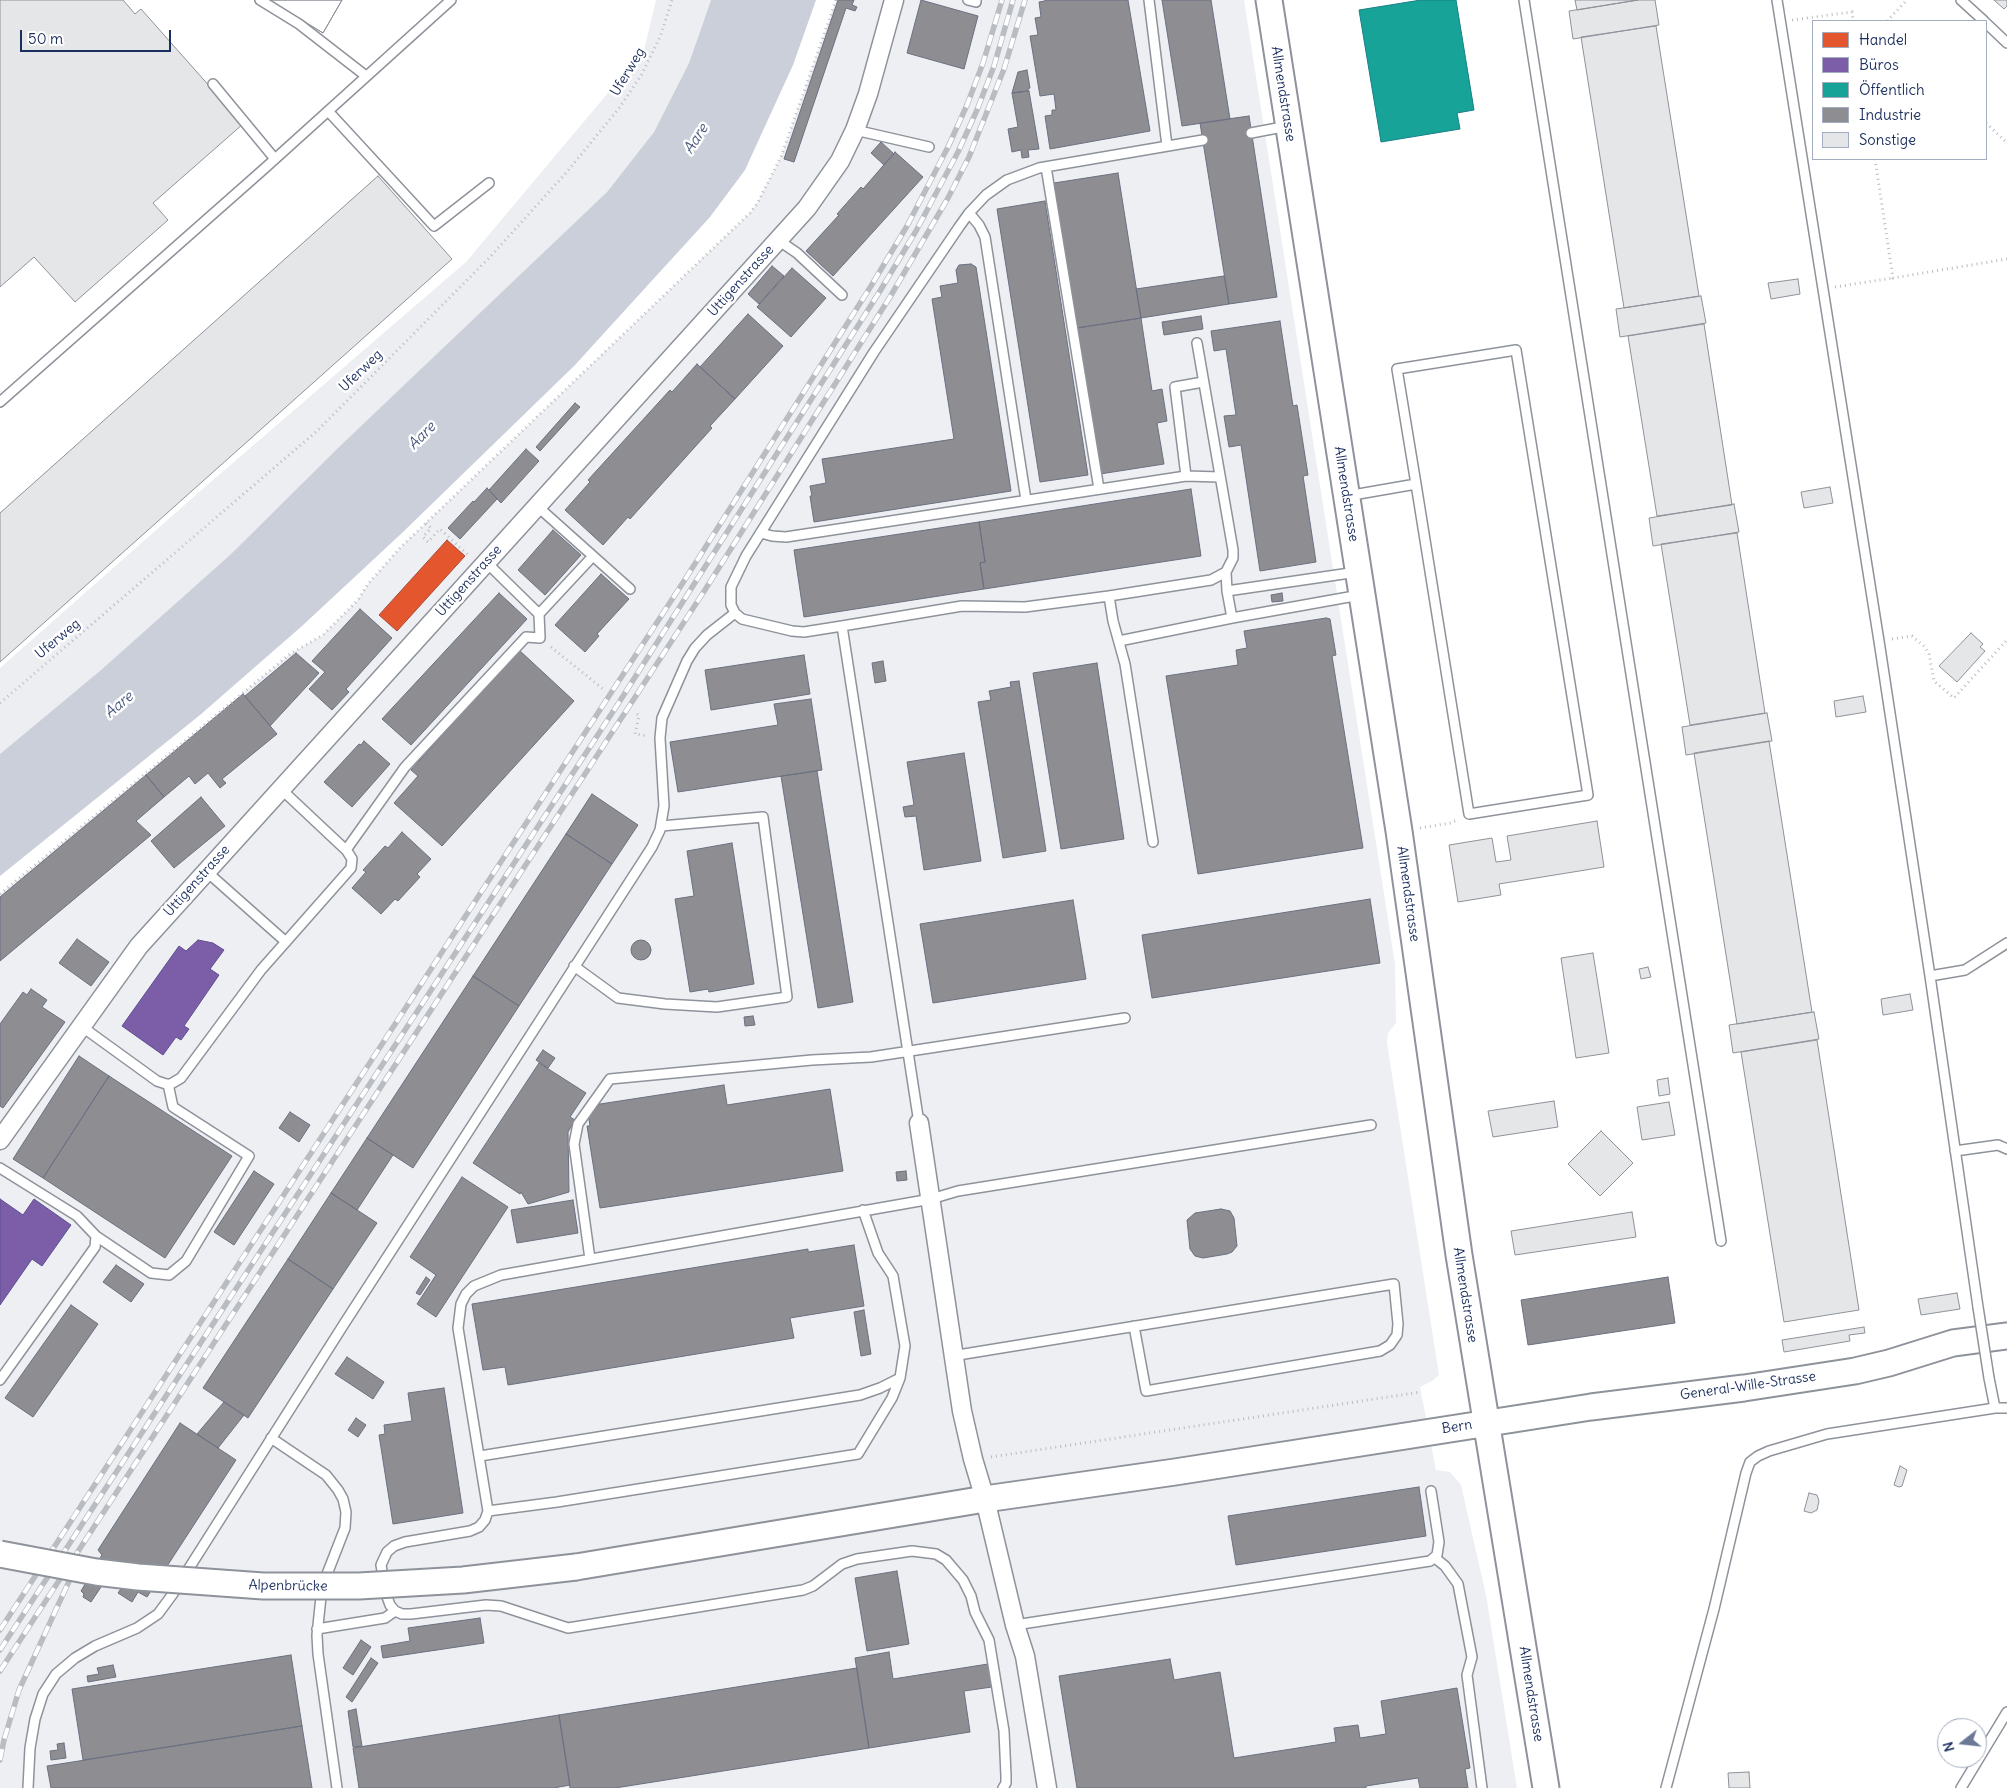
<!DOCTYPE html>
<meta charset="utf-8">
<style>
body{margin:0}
#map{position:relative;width:2007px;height:1788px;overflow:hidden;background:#fff;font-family:Delius,sans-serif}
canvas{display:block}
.legend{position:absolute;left:1812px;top:20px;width:175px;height:140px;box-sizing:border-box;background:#fff;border:1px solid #a4acbf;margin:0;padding:6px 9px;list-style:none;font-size:15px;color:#1b2f5e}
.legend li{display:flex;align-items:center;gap:10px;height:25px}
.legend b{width:25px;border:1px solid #a4acbf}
.north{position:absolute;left:1937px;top:1718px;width:50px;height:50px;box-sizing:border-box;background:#fff;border:1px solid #a4acbf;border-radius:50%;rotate:254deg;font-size:14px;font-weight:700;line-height:20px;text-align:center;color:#1b2f5e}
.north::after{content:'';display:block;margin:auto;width:18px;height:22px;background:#6b7896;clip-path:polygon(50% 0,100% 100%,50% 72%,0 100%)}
.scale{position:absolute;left:20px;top:30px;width:151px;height:22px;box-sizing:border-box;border:2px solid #1b2f5e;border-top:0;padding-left:6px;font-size:15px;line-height:18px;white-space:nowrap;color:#1b2f5e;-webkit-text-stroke:4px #fff;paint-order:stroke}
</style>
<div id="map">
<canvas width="2007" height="1788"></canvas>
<ul class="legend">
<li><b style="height:14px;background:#e4572e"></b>Handel</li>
<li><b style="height:14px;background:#7b5ea7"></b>Büros</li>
<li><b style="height:14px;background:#17a398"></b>Öffentlich</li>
<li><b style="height:14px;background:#8d8d92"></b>Industrie</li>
<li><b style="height:14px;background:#e5e6e8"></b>Sonstige</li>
</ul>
<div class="north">N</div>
<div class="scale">50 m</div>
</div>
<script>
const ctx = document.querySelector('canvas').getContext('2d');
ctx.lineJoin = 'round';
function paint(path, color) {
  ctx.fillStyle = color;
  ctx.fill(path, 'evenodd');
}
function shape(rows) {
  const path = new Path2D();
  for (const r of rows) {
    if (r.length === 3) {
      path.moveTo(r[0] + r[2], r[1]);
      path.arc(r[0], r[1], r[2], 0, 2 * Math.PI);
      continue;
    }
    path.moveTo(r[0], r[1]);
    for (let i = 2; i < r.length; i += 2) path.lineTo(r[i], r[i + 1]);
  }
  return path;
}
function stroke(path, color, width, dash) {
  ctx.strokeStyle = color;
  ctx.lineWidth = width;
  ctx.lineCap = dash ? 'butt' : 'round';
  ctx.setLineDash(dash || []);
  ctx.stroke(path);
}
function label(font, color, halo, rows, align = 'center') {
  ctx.font = font + ' Delius,sans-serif';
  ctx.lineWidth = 5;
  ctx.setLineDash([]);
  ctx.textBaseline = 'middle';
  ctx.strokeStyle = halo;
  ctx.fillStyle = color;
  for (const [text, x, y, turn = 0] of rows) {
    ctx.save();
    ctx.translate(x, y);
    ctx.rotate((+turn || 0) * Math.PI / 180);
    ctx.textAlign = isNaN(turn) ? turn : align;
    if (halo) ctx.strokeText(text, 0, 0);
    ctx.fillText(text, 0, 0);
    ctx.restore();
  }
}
const built = shape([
 [836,0,1244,0,1395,964,1396,1023,1388,1033,1387,1043,1439,1375,1432,1381,1420,1387,1436,1470,1450,1472,1461,1485,1486,1595,1517,1788,0,1788,0,894,290,654,323,635,358,600,368,584,401,547,750,213,757,203,781,157]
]);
const green = shape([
 [656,0,711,0,689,63,654,132,607,192,341,445,231,554,101,670,0,754,0,668,198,493,466,262,644,50]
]);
const water = shape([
 [711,0,816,0,793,65,745,170,710,217,575,365,402,533,302,626,200,715,0,876,0,754,101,670,231,554,341,445,607,192,654,132,689,63]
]);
const shops = shape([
 [447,540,465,556,397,631,379,615,447,540]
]);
const offices = shape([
 [198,940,213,943,224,950,210,969,219,975,184,1026,189,1029,181,1040,176,1037,163,1055,122,1026,179,946,186,951,198,940],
 [0,1199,23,1215,34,1199,71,1225,42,1266,32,1259,0,1305,0,1199]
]);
const public = shape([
 [1421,0,1456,0,1474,110,1457,113,1460,129,1381,142,1359,10,1421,0]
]);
const industry = shape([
 [838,0,854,0,852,5,857,7,855,11,846,8,794,162,784,159,838,0],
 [921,0,978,16,964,69,907,53,921,0],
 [1045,0,1128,0,1150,131,1050,149,1045,116,1052,115,1052,110,1056,110,1054,94,1040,96,1030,36,1038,35,1035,18,1041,17,1039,2,1045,1,1045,0],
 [1162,0,1211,0,1230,119,1182,126,1162,0],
 [1027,70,1030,88,1028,89,1028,91,1012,93,1018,72,1027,70],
 [1029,91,1039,149,1028,150,1029,157,1022,158,1021,150,1012,152,1008,129,1018,127,1012,93,1029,91],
 [1249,116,1277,297,1229,304,1200,123,1249,116],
 [881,142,894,154,884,165,871,153,881,142],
 [895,152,923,177,833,276,806,251,839,215,837,214,861,187,863,189,895,152],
 [1118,173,1141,318,1077,328,1054,183,1118,173],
 [1045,201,1088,475,1040,482,997,209,1045,201],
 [971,264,976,267,1011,491,814,522,810,496,812,496,810,486,826,483,822,459,954,439,932,299,942,297,940,286,958,283,956,270,959,265,971,264],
 [772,266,784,276,759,304,748,294,772,266],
 [792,268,826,298,791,337,757,307,792,268],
 [1224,276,1229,304,1141,318,1136,289,1224,276],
 [748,314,783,346,735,399,700,367,748,314],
 [1201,316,1203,329,1164,335,1162,322,1201,316],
 [1141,318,1152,391,1162,389,1167,421,1157,423,1164,464,1100,474,1077,328,1141,318],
 [1280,321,1293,406,1297,405,1308,475,1303,476,1316,562,1260,571,1241,445,1229,447,1224,416,1236,415,1226,349,1214,351,1211,331,1280,321],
 [697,364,735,399,710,426,712,428,630,519,628,517,603,545,565,510,590,482,588,480,670,390,672,392,697,364],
 [575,403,580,407,540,451,536,447,575,403],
 [526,449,539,461,501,503,489,490,526,449],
 [487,488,497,499,460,539,448,528,473,501,474,502,487,488],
 [1191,489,1201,556,984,589,980,563,985,562,979,522,1191,489],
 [979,522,985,562,980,563,984,589,804,617,794,550,979,522],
 [553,530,581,555,545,595,518,570,553,530],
 [601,574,629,599,597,634,599,636,585,652,555,625,601,574],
 [499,593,527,619,411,745,382,719,499,593],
 [1282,593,1283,601,1272,602,1271,595,1282,593],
 [360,609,392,638,346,689,349,692,332,710,309,689,325,672,312,661,360,609],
 [1326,618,1330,619,1336,655,1332,656,1363,848,1198,874,1166,676,1238,665,1236,650,1247,648,1244,631,1326,618],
 [519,650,574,701,442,846,394,803,418,776,411,770,519,650],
 [296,653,319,673,270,726,245,696,296,653],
 [804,655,810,694,711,710,705,670,804,655],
 [883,661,886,681,875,683,872,663,883,661],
 [1097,663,1124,839,1061,849,1033,673,1097,663],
 [1019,681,1046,851,1003,858,978,702,991,700,989,691,1011,687,1010,682,1019,681],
 [243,694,277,734,222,779,226,783,220,788,208,773,195,784,189,776,164,797,146,775,243,694],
 [811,699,822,770,678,792,670,742,778,725,774,704,811,699],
 [364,741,390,764,352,807,324,782,359,744,361,745,364,741],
 [964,753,981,861,924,870,916,816,905,817,903,807,914,805,907,762,964,753],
 [817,771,853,1002,818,1008,781,776,817,771],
 [146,775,164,797,136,821,151,835,0,961,0,897,146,775],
 [592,794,638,825,612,864,566,834,592,794],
 [201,797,225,826,174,868,151,841,201,797],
 [402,832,431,859,417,874,420,877,398,901,395,899,381,914,352,888,366,872,363,870,385,846,388,848,402,832],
 [566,834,612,864,519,1006,473,976,566,834],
 [732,843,754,984,709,992,708,989,690,992,675,899,694,896,687,851,732,843],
 [1370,899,1380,963,1152,998,1142,935,1370,899],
 [1073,900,1086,979,933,1003,920,924,1073,900],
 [77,939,109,962,91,986,59,963,77,939],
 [641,950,10],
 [473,976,519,1006,413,1168,367,1138,473,976],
 [31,989,47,1000,42,1007,65,1022,3,1108,0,1106,0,1024,23,992,27,995,31,989],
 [753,1016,755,1025,745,1026,744,1017,753,1016],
 [543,1050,555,1058,548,1068,536,1060,543,1050],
 [79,1056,109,1076,43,1178,13,1159,79,1056],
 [539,1063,586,1093,570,1117,575,1120,568,1132,569,1192,528,1204,521,1192,520,1194,473,1163,539,1063],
 [109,1076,232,1156,165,1258,43,1178,109,1076],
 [724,1085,727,1105,830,1089,843,1171,600,1208,587,1126,590,1126,587,1106,724,1085],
 [290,1112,310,1125,299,1142,279,1128,290,1112],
 [367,1138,393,1155,357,1210,331,1193,367,1138],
 [254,1171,274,1184,234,1245,214,1232,254,1171],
 [906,1171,907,1180,897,1181,896,1172,906,1171],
 [462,1177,508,1207,436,1317,417,1304,436,1275,410,1257,462,1177],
 [331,1193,377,1223,333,1289,288,1259,331,1193],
 [573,1200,578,1233,517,1243,511,1210,573,1200],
 [1221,1209,1230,1211,1234,1218,1237,1246,1232,1252,1227,1254,1203,1258,1195,1256,1190,1249,1187,1220,1195,1213,1221,1209],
 [854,1245,864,1306,790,1318,794,1338,508,1385,505,1367,483,1370,472,1304,808,1249,808,1252,854,1245],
 [288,1259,333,1289,248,1418,203,1388,288,1259],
 [116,1265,144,1284,131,1302,103,1282,116,1265],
 [426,1277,430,1280,420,1295,416,1293,426,1277],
 [1668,1277,1675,1323,1528,1345,1521,1300,1668,1277],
 [71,1305,98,1324,33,1417,5,1398,71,1305],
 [864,1310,871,1354,861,1356,854,1312,864,1310],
 [347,1357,384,1382,373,1399,335,1374,347,1357],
 [444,1388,463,1513,393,1524,379,1435,385,1434,384,1425,412,1421,408,1393,444,1388],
 [224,1402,244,1415,218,1448,197,1434,224,1402],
 [356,1418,366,1425,358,1437,348,1430,356,1418],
 [180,1423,236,1460,147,1597,138,1592,132,1602,118,1593,125,1583,96,1564,102,1555,98,1550,180,1423],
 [1419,1487,1426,1536,1236,1565,1228,1516,1419,1487],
 [897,1571,909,1644,867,1651,855,1578,897,1571],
 [90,1576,103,1584,91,1602,83,1597,84,1594,81,1591,90,1576],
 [480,1618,484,1643,383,1658,381,1646,410,1641,408,1628,480,1618],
 [361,1640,371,1647,353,1675,343,1668,361,1640],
 [889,1652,893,1679,988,1664,992,1687,964,1691,970,1732,869,1748,855,1658,889,1652],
 [291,1655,302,1726,83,1760,72,1689,291,1655],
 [371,1658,378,1663,352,1702,346,1697,371,1658],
 [1170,1659,1174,1680,1220,1672,1234,1758,1336,1742,1334,1728,1358,1725,1360,1738,1386,1734,1381,1701,1457,1688,1470,1768,1465,1769,1468,1788,1420,1788,1418,1778,1366,1786,1366,1788,1077,1788,1059,1676,1170,1659],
 [113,1665,116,1677,88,1682,87,1676,99,1674,97,1668,113,1665],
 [857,1668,869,1748,615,1788,570,1788,559,1715,857,1668],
 [356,1709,362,1746,353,1747,348,1711,356,1709],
 [559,1715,570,1785,554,1788,359,1788,353,1748,559,1715],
 [302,1726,312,1788,51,1788,47,1766,302,1726],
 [64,1743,66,1758,51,1760,50,1751,58,1750,57,1744,64,1743]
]);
const building = shape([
 [0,0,123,0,135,14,141,9,243,124,153,203,168,220,75,302,34,257,0,287,0,0],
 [269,0,342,0,323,33,269,0],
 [269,0,342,0,323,33,269,0],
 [1575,0,1638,0,1577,10,1575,0],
 [1638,0,1655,0,1659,25,1573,39,1569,11,1638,0],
 [1994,0,2007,0,2007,6,2004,9,1994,0],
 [1656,26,1699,296,1624,308,1581,37,1656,26],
 [378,176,452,259,0,662,0,513,378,176],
 [1798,279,1800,294,1771,299,1768,283,1798,279],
 [1701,296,1706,323,1620,337,1616,309,1701,296],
 [1704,324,1732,505,1657,516,1628,336,1704,324],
 [1830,487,1833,503,1804,508,1801,492,1830,487],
 [1734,504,1739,532,1653,546,1649,518,1734,504],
 [1737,533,1765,713,1690,725,1661,544,1737,533],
 [1971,633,1983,644,1980,647,1985,651,1957,682,1939,666,1971,633],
 [1863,696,1866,712,1836,717,1834,701,1863,696],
 [1767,713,1772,741,1686,755,1682,727,1767,713],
 [1769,741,1812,1012,1737,1024,1694,753,1769,741],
 [1597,821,1604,867,1499,884,1501,895,1458,902,1449,845,1492,838,1496,862,1511,860,1507,836,1597,821],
 [1593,953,1609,1053,1576,1058,1561,958,1593,953],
 [1648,967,1651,977,1641,979,1639,969,1648,967],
 [1910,994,1913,1010,1883,1015,1881,999,1910,994],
 [1814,1012,1819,1039,1733,1053,1729,1025,1814,1012],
 [1817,1040,1859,1310,1784,1322,1741,1052,1817,1040],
 [1668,1078,1670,1094,1659,1096,1657,1080,1668,1078],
 [1554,1101,1558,1127,1493,1137,1488,1111,1554,1101],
 [1669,1102,1675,1135,1642,1140,1637,1107,1669,1102],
 [1601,1131,1633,1163,1600,1196,1568,1164,1601,1131],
 [1632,1212,1636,1237,1515,1255,1511,1231,1632,1212],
 [1957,1293,1960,1309,1921,1315,1918,1299,1957,1293],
 [1864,1327,1865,1333,1849,1335,1850,1341,1784,1352,1782,1340,1864,1327],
 [1900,1466,1907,1470,1902,1486,1899,1487,1894,1485,1900,1466],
 [1809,1493,1817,1495,1819,1501,1817,1510,1811,1513,1804,1511,1809,1493],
 [1749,1772,1750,1788,1729,1788,1728,1773,1749,1772]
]);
const path = shape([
 [1792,20,1852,12,1853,21],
 [1887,21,1907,0],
 [1986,123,2007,143],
 [1875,159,1893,278,2007,259],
 [1835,287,1893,278],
 [426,523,431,528,423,537,428,542,440,529,468,555],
 [1892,639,1912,636,1925,647,1929,654,1934,681,1954,698,2007,640],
 [551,647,603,689],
 [0,703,317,431,489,258,566,173,620,107,642,74,660,37,672,0],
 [637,714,639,716,635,734,648,736],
 [1420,828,1451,823,1457,820],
 [0,894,290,654,323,635,358,600,368,584,401,547,750,213,757,204,781,157,836,0],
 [991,1457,1421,1392]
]);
const lane = shape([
 [260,0,299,24,366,76],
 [968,0,976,2,976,0],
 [1149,0,1167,146],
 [1524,0,1721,1241],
 [1777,0,1879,641,1930,976,1978,1307],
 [1961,0,1984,21],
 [1986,23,2007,43],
 [213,84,275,159],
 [328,111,434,226,489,183],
 [855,130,929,147],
 [1251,133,1288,126],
 [1046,167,1099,489],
 [969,213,979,225,985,237,1026,500],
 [778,240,797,253,842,295],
 [0,402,265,168,451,0],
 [1186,476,1175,387,1203,382],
 [1347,496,1416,484,1397,369,1516,350,1588,795,1469,814,1416,484],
 [537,506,630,589],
 [761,533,772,536,786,537,1186,476,1220,477],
 [1226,572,1227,591,1357,572],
 [1109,596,1113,621,1125,664,1153,842],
 [539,614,593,556],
 [1232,618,1360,595],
 [842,626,962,606,1025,607,1109,596,1211,580,1226,572,1233,558,1233,550,1197,343],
 [1119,641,1232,618,1227,591],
 [346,850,405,767,526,637,540,638,539,614,486,562],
 [206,871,286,942],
 [574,966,618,998,665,1004,717,1007,787,997,763,817,661,826],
 [1930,976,1965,970,2007,943],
 [81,1026,157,1081,169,1085,181,1078,261,970,351,868,352,859,347,851,281,789],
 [919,1123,842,626,804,632,792,631,742,619,735,613,731,605,731,587,746,556,874,352,959,227,969,213,986,195,1007,180,1039,168,1203,140],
 [1955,1151,1998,1145,2007,1149],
 [0,1168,77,1216,96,1236,95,1247,0,1380],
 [96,1236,151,1273,169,1275,186,1261,249,1156,173,1107,168,1084],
 [590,1259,574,1144,578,1124,610,1079,812,1060,871,1057,1125,1018],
 [952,1356,1394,1284,1398,1324,1397,1335,1390,1345,1380,1351,1146,1391,1134,1326],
 [1989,1378,1995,1408],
 [271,1438,326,1475,338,1490,343,1499,346,1512,345,1528,322,1587,317,1635,318,1654,337,1788],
 [480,1456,860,1395,880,1388,900,1378,905,1346,893,1276,878,1253,863,1210],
 [488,1511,557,1502,858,1454,892,1398,900,1378],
 [1435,1558,1445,1566,1458,1584,1472,1657,1467,1675,1482,1788],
 [1015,1625,1430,1561,1437,1555,1439,1542,1431,1491],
 [317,1629,385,1618,395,1611],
 [28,1788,30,1748,35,1719,43,1694,56,1674,75,1658,95,1646,137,1628,158,1614,172,1595,344,1324,652,847,660,830,664,806,660,738,662,718,687,661,695,648,707,635,735,613],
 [1003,1788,1006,1783,1006,1776,1004,1731,989,1640,975,1612,971,1596,963,1580,946,1560,936,1554,912,1551,857,1559,842,1564,813,1586,803,1590,568,1628,501,1606,486,1605,411,1614,402,1614,395,1611,390,1605,386,1594,381,1565,387,1552,394,1546,405,1542,470,1531,479,1527,485,1520,488,1511,458,1328,461,1304,466,1294,474,1286,501,1275,931,1199,958,1191,1371,1125],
 [1666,1788,1714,1609,1746,1473,1750,1462,1758,1456,1769,1451,1827,1434,1995,1408,2007,1408],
 [1961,1788,2007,1712]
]);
const street = shape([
 [919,1123,962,1411,973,1459,985,1499,1015,1625,1025,1656,1047,1788],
 [0,1140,139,946,807,208,840,161,855,130,868,94,894,0]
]);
const secondary = shape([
 [1269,0,1399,831,1459,1255,1546,1788],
 [576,1567,985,1499,1175,1472,1591,1407,1744,1388,1855,1371,1889,1363,1953,1343,2007,1336]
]);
const rail = shape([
 [0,1630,684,581,871,286,907,226,948,147,967,105,983,63,1002,0],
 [0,1650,618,704,880,291,916,231,958,152,977,110,994,66,1013,0],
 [0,1671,703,593,890,297,948,198,969,157,1004,69,1025,0],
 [0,1760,4,1740,19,1690,77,1564]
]);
const laneBridge = shape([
 [1978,1307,1989,1378]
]);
const secondaryBridge = shape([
 [0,1554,96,1572,138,1577,263,1586,359,1586,463,1580,576,1567]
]);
const streetNames = [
 ["Uferweg",628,72,-59],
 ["Allmendstrasse",1283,94,81],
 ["Uttigenstrasse",741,281,-48],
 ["Uferweg",361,371,-44],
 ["Allmendstrasse",1346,494,81],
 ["Uttigenstrasse",469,581,-48],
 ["Uferweg",58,639,-40],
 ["Uttigenstrasse",197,881,-48],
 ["Allmendstrasse",1408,894,82],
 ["Allmendstrasse",1465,1295,81],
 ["General-Wille-Strasse",1748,1386,-8],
 ["Bern",1457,1427,-9],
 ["Alpenbrücke",288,1586,1],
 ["Allmendstrasse",1531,1694,81]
];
const waterNames = [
 ["Aare",696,139,-57],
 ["Aare",422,436,-45],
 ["Aare",119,705,-40]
];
paint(built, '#edeff3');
paint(green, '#edeef2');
paint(water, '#cbcfda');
paint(shops, '#e4572e');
stroke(shops, '#a84b3c', 1);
paint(offices, '#7b5ea7');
stroke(offices, '#5e5091', 1);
paint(public, '#17a398');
stroke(public, '#188087', 1);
paint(industry, '#8d8d92');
stroke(industry, '#6b7182', 1);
paint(building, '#e5e6e8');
stroke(building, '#8e929a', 1);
stroke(lane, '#8e929a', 12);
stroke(street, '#8e929a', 21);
stroke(secondary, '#8e929a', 29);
stroke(path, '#b9bcc1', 3, [1, 4]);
stroke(lane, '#fff', 9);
stroke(street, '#fff', 18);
stroke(secondary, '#fff', 25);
stroke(rail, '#b9bcc1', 5.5);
stroke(rail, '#fff', 4, [11]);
stroke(laneBridge, '#8e929a', 12, []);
stroke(secondaryBridge, '#8e929a', 29, []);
stroke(laneBridge, '#fff', 9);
stroke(secondaryBridge, '#fff', 25);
label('14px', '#1b2f5e', '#fff', streetNames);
label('italic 15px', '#49597e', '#fff', waterNames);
</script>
